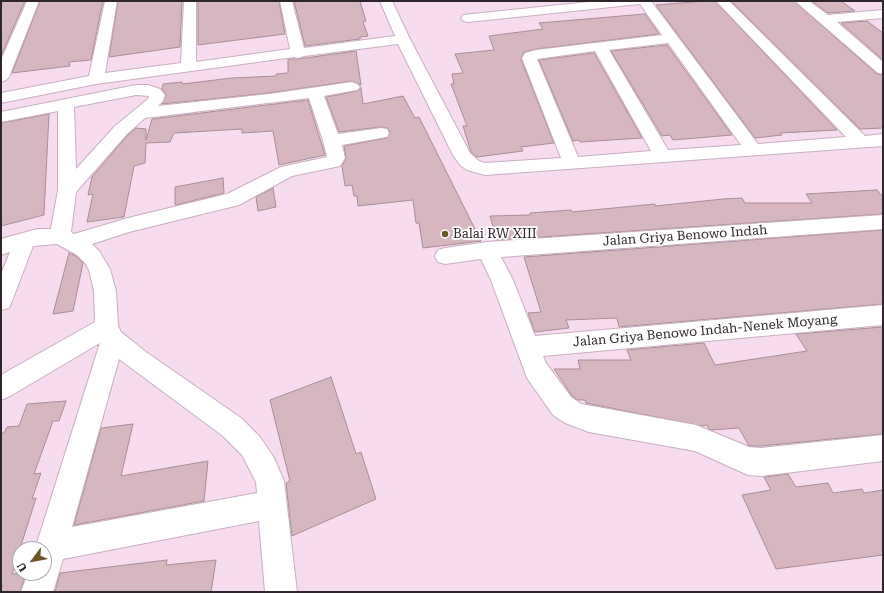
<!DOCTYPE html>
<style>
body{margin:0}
#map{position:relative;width:884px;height:593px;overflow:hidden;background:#f7dcef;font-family:"Roboto Serif",serif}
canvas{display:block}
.frame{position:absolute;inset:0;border:2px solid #2f252c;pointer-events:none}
.north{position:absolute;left:12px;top:541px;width:40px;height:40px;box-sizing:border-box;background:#fff;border:1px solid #aca8ab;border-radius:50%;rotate:238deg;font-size:11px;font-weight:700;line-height:16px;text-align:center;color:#2f252c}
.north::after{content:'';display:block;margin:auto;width:14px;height:18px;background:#6c5525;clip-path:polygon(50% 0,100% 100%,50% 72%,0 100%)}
</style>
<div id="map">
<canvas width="884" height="593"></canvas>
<div class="frame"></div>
<div class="north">U</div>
</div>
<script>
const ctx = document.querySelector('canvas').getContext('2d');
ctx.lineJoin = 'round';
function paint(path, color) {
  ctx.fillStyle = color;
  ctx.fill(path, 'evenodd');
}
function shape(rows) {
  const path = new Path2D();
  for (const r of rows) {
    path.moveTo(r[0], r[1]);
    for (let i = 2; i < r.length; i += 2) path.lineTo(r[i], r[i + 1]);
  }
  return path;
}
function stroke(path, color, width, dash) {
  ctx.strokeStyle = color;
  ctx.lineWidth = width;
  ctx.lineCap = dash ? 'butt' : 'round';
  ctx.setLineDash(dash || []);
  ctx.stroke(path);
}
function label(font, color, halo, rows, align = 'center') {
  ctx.font = font + ' "Roboto Serif",serif';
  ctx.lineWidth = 3.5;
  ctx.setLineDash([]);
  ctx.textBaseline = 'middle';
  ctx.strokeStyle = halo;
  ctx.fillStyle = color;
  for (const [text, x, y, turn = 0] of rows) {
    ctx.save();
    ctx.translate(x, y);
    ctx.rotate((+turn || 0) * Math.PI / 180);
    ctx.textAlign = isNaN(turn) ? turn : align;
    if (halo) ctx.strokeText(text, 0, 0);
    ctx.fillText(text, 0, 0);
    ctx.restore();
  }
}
const building = shape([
 [1,1,25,1,1,56,1,1],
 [40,1,103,1,91,60,69,62,70,66,12,73,40,1],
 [118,1,182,1,180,47,109,57,118,1],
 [198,1,279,1,285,34,198,45,198,1],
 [294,1,360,1,366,21,363,22,368,36,360,37,360,39,305,46,294,1],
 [705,1,715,1,837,130,780,133,782,135,755,138,656,5,705,1],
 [731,1,794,1,877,74,883,75,883,128,860,129,731,1],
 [812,1,841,1,855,11,828,13,812,1],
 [645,14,659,34,536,49,524,52,521,59,554,143,521,147,523,151,477,157,471,152,463,126,467,126,451,84,454,84,452,74,463,73,455,54,494,50,489,36,543,29,539,23,645,14],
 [867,21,883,33,883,60,841,23,867,21],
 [667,45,732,135,673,140,670,135,662,136,611,51,667,45],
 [356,51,361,85,352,81,269,93,162,104,166,95,162,89,163,84,182,82,182,84,232,78,276,76,276,74,288,73,288,59,298,59,356,51],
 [594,53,642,138,580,142,579,140,573,141,539,60,594,53],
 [361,88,363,104,403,96,415,118,419,117,481,241,423,248,419,223,416,223,413,200,358,206,357,196,354,196,352,185,345,186,342,166,346,158,344,146,387,138,390,132,387,128,381,127,339,132,326,97,357,91,361,88],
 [308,100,325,155,279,165,273,131,242,133,242,129,174,133,170,142,146,143,145,163,134,166,124,217,87,222,93,194,88,195,92,177,128,135,136,128,146,129,146,140,152,119,308,100],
 [49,114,44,215,1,226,1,123,49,114],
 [223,178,224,193,175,205,175,187,223,178],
 [273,188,276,207,258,211,256,197,273,188],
 [877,190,883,197,883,214,497,240,490,216,530,215,530,213,571,210,572,212,655,204,655,206,723,199,742,198,745,203,812,203,806,194,877,190],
 [883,230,883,304,619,327,617,318,566,320,569,328,535,332,528,313,541,312,524,257,883,230],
 [69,253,76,256,83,263,73,311,53,314,69,253],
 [883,327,883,434,761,446,749,446,739,428,711,430,709,429,707,425,701,426,586,403,585,400,578,400,572,396,554,369,580,369,578,360,631,360,627,350,704,343,715,365,807,351,796,334,883,327],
 [331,377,356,454,361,452,376,499,292,536,286,483,290,481,270,400,331,377],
 [66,401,59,421,53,421,34,474,41,473,32,499,36,498,12,574,26,573,20,592,1,592,1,433,4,433,7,427,19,426,27,404,66,401],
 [133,424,121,476,208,461,204,501,74,525,101,428,133,424],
 [788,474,796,487,828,483,833,493,862,489,864,493,883,490,883,555,776,569,742,495,771,490,764,477,788,474],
 [167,560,166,565,216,560,211,592,55,592,60,573,167,560]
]);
const minor = shape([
 [27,1,39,1,9,77,6,80,1,82,1,60,27,1],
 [105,1,117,1,105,73,181,63,184,1,196,1,196,62,290,49,280,1,292,1,304,48,395,36,380,1,392,1,410,39,470,153,479,161,485,163,561,158,522,58,525,53,536,50,662,35,640,4,468,22,463,21,461,18,463,15,598,1,651,1,758,144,846,137,716,1,729,1,865,136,883,134,883,146,485,175,467,170,460,165,453,155,398,44,304,56,298,58,294,57,96,84,1,103,1,93,89,76,105,1],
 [668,43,741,145,668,150,609,50,668,43],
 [595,51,651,151,578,157,537,59,595,51],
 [795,1,809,1,828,15,883,10,883,18,837,22,883,62,883,74,878,73,795,1],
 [352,82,357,84,360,87,357,90,324,96,338,134,381,128,387,129,389,133,387,137,381,138,342,145,345,158,340,166,292,176,239,205,129,232,92,244,99,251,110,269,116,291,118,326,121,332,146,352,241,418,260,437,274,458,284,481,297,592,265,592,259,521,63,559,53,592,21,592,28,573,44,573,44,549,36,549,36,546,100,343,10,396,1,400,1,375,95,322,94,291,89,270,85,263,77,255,57,244,33,246,12,301,9,308,1,310,1,274,10,252,1,255,1,239,37,229,51,229,58,190,58,111,1,122,1,112,136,85,148,85,160,89,165,95,163,101,158,106,269,94,352,82],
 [136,95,149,96,148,99,115,126,76,169,74,107,136,95],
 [309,98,323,141,327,157,281,167,227,194,128,218,74,234,71,232,76,192,127,134,145,118,309,98],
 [119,359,223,436,242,455,256,482,257,493,72,527,119,359],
 [883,215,883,229,501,257,513,280,535,336,883,305,883,325,543,356,546,363,571,397,581,404,696,425,749,447,761,448,883,435,883,461,761,476,748,475,695,451,589,432,565,423,553,415,527,378,491,280,481,259,445,264,438,262,435,256,438,250,445,248,487,242,883,215]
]);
const markers = [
 [445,234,4,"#6c5525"]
];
const poiNames = [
 ["Balai RW XIII",453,234]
];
const streetNames = [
 ["Jalan Griya Benowo Indah",685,236,-4],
 ["Jalan Griya Benowo Indah-Nenek Moyang",705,331,-5]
];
paint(building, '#d6b6bf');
stroke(building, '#aa8c95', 1);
stroke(minor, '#c8aec0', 2);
paint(minor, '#fff');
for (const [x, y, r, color] of markers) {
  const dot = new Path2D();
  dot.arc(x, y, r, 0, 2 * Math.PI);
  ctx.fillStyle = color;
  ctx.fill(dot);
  stroke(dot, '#fff', 1.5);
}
label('13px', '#2f252c', '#fff', poiNames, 'left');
label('13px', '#2f252c', '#fff', streetNames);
</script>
